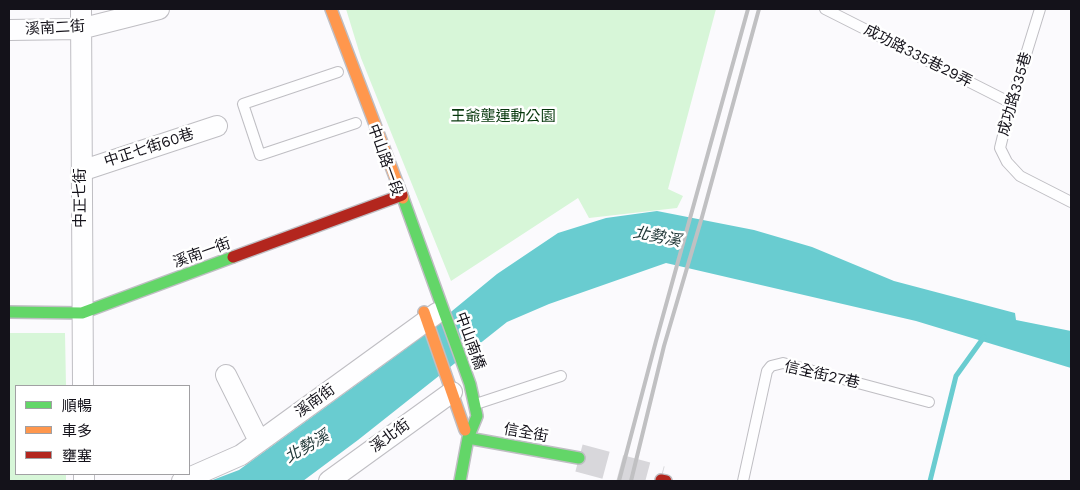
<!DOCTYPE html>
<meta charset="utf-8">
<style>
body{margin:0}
#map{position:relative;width:1080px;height:490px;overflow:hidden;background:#fbfafd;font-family:"Work Sans","Noto Sans TC",sans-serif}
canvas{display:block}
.frame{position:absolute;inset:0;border:10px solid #14121a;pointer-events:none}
.legend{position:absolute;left:15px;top:385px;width:175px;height:90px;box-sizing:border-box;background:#fff;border:1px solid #a1a0a3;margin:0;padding:6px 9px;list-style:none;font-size:15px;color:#14121a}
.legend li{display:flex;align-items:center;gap:10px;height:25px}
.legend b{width:25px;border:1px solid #a1a0a3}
</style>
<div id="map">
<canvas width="1080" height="490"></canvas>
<div class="frame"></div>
<ul class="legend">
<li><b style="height:6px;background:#63d668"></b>順暢</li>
<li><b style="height:6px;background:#ff974d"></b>車多</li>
<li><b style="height:6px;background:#b3261e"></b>壅塞</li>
</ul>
</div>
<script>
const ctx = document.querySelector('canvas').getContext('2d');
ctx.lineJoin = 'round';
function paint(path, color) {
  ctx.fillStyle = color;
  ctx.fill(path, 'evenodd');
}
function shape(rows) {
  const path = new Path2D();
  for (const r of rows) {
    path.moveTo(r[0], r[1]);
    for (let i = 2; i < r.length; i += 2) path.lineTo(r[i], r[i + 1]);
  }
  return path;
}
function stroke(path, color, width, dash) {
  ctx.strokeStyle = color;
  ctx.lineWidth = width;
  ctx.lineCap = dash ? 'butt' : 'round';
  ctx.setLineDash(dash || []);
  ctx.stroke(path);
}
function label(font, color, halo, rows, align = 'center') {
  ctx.font = font + ' "Work Sans","Noto Sans TC",sans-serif';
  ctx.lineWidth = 5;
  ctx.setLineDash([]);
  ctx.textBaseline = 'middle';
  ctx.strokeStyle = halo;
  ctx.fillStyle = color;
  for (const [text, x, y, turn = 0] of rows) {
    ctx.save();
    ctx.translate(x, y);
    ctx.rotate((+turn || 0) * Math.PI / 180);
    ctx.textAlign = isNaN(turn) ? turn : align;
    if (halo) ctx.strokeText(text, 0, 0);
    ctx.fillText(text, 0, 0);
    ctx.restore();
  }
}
const green = shape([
 [346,9,716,9,668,189,683,196,677,208,589,218,578,198,451,281,361,58],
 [9,333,65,333,66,386,16,386,16,474,66,474,66,481,9,481]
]);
const water = shape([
 [657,211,754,230,812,247,894,281,1015,313,1016,320,1071,331,1071,368,916,321,666,263,549,304,507,322,358,440,303,481,210,481,239,470,407,348,497,274,558,233,606,218]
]);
const stream = shape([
 [930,481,956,376,984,337]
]);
const secondaryTunnel = shape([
 [579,458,661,480]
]);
const lane = shape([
 [825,9,1011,103],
 [1040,9,1011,103,1000,148,1007,162,1020,176,1071,202],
 [338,72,243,104,260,155,356,123],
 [476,404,561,376],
 [743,481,767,371,771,366,783,363,929,402]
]);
const street = shape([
 [81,9,83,386],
 [9,30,80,29,159,9],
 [81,171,217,126],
 [226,375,259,441],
 [84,474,84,481],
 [182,481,241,455,437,313],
 [329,481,452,392]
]);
const fast = shape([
 [403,198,470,384,477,416,468,438,460,481],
 [9,312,82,313,233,257],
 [468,438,579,458]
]);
const slow = shape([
 [331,9,403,198],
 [424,312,465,430]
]);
const jam = shape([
 [233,257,402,195],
 [661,480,666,481]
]);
const rail = shape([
 [619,481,656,341,748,9],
 [631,481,664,346,702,217,759,9]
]);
const streetNames = [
 ["溪南二街",55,28,-3],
 ["成功路335巷29弄",918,56,27],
 ["成功路335巷",1015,94,-74],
 ["中正七街60巷",149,148,-18],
 ["中山路一段",385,160,70],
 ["中正七街",81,198,-90],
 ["溪南一街",202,253,-20],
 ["中山南橋",470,341,70],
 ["信全街27巷",822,375,13],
 ["溪南街",315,401,-36],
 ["信全街",526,433,10],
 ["溪北街",390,436,-36]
];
const parkNames = [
 ["王爺壟運動公園",503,117]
];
const waterNames = [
 ["北勢溪",657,237,11],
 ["北勢溪",307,447,-30]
];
paint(green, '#d7f6d8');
paint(water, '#69ccd0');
stroke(stream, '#69ccd0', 5);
stroke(secondaryTunnel, '#d8d7db', 28, [28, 14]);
stroke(lane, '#bfbec3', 12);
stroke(street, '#bfbec3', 22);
stroke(fast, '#bfbec3', 14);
stroke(slow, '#bfbec3', 14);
stroke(jam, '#bfbec3', 14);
stroke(lane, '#fefeff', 10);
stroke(street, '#fefeff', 20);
stroke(fast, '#63d668', 11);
stroke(slow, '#ff974d', 11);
stroke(jam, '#b3261e', 11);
stroke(rail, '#c0c0c2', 4);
label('15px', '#14121a', '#fff', streetNames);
label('15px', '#06370c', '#fff', parkNames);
label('italic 16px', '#1f3636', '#fff', waterNames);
</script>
